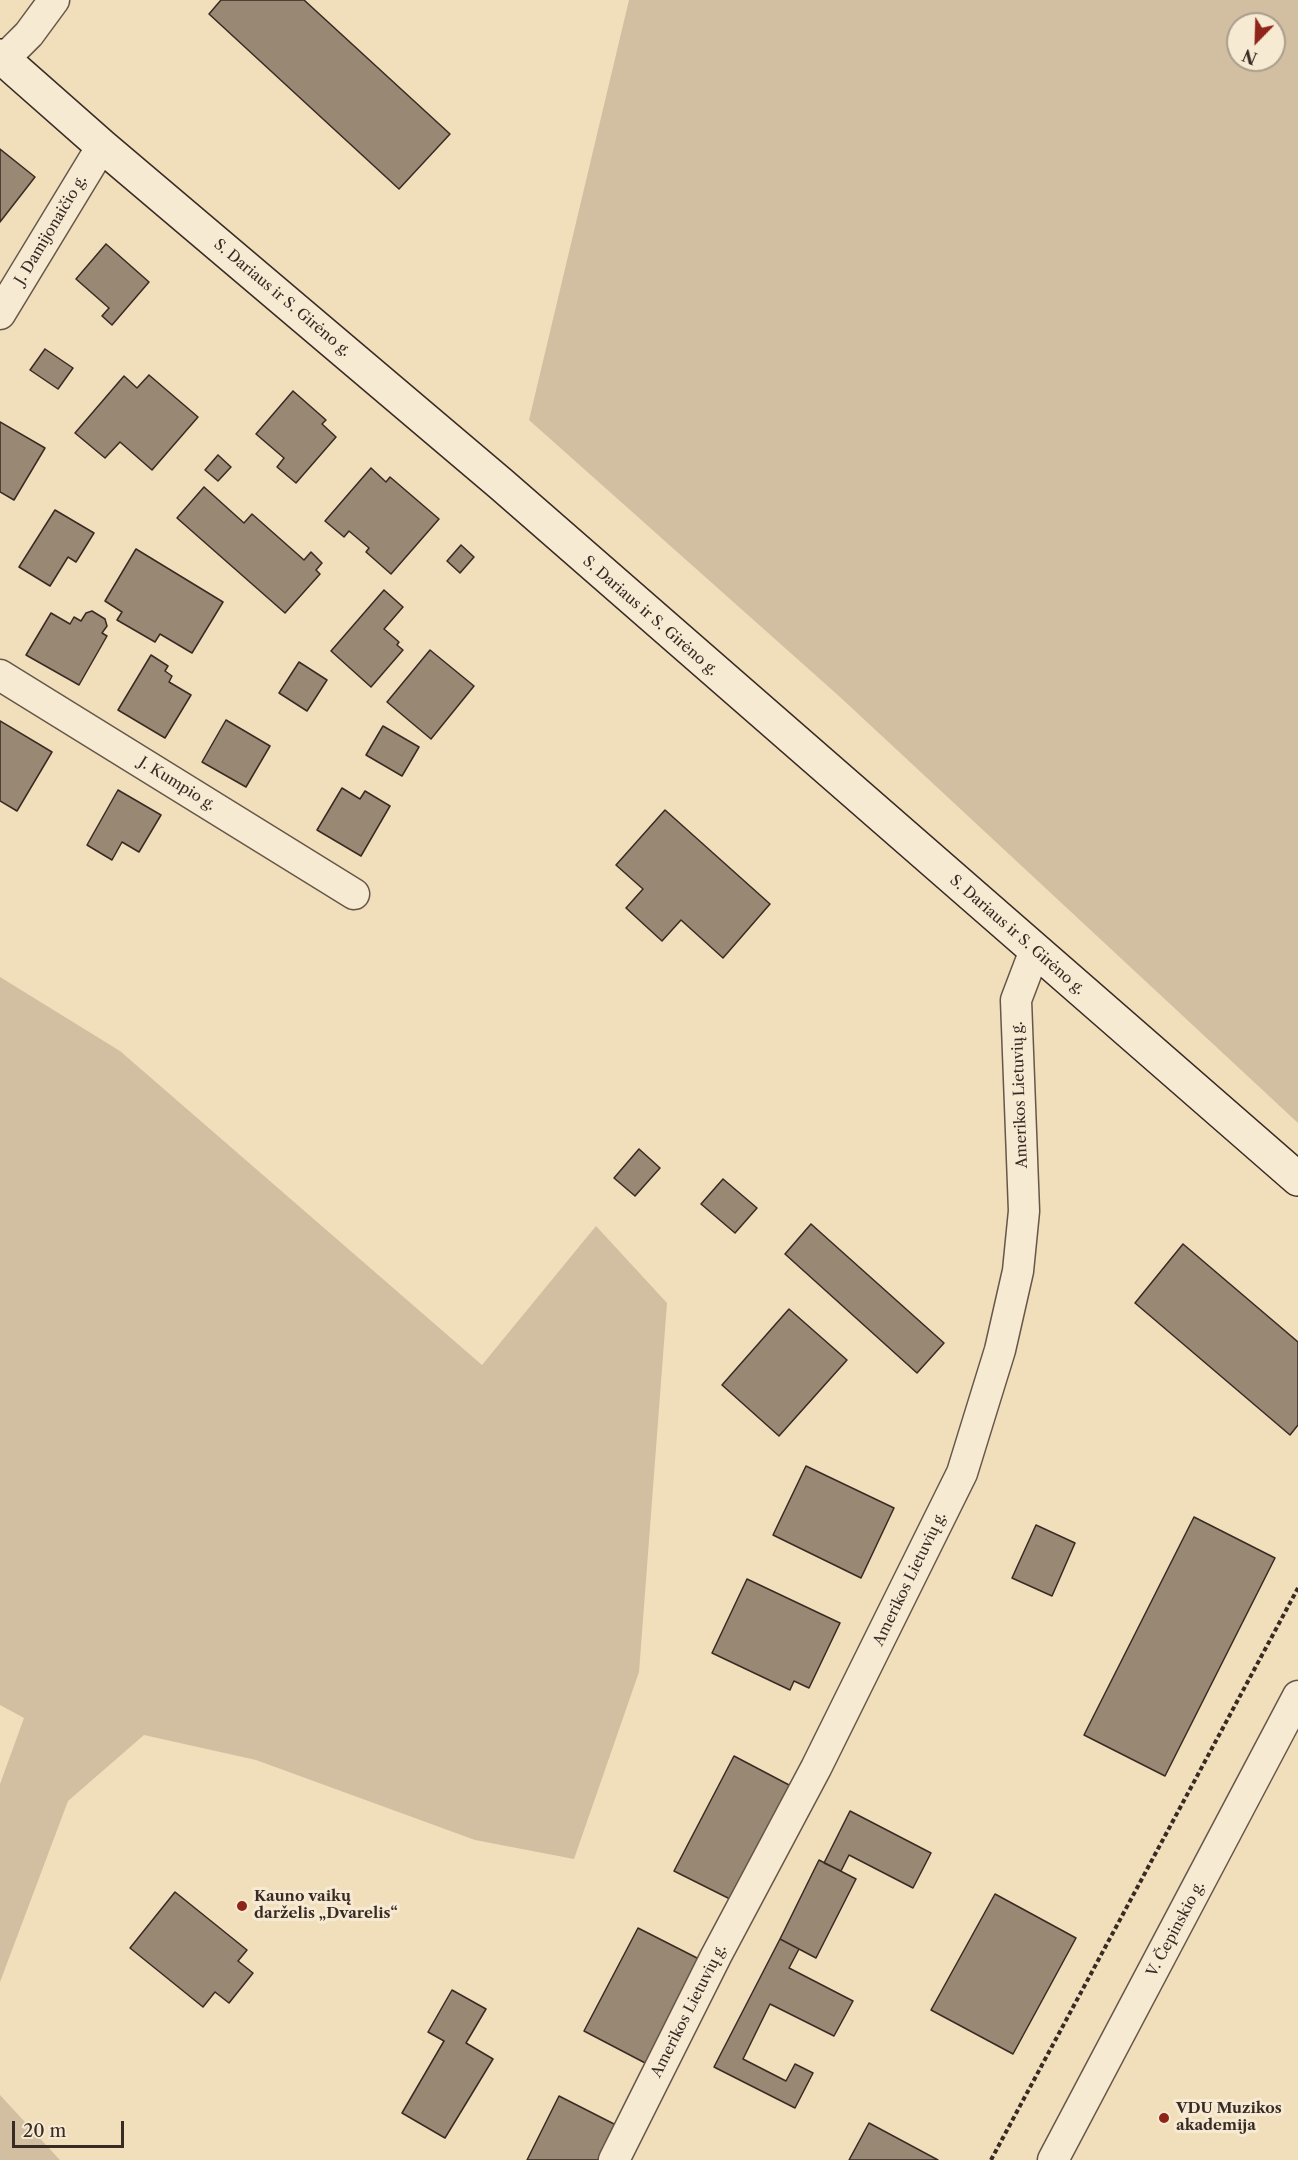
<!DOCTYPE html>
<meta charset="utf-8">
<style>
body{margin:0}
#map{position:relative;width:1298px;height:2160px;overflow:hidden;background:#f1debb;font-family:"Libre Caslon Text",serif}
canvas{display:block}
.north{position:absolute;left:1226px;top:12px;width:60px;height:60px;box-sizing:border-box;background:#f6ead3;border:2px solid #aa9d8d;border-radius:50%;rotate:203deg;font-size:16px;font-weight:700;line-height:24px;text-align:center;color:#392a24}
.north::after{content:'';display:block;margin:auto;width:21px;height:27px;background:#8f2418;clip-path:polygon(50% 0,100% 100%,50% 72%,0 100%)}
.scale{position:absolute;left:12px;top:2121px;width:112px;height:27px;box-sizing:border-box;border:3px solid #392a24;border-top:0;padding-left:8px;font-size:18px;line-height:21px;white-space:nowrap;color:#392a24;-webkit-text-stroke:4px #f6ead3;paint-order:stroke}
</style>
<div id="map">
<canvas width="1298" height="2160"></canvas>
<div class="north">N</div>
<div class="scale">20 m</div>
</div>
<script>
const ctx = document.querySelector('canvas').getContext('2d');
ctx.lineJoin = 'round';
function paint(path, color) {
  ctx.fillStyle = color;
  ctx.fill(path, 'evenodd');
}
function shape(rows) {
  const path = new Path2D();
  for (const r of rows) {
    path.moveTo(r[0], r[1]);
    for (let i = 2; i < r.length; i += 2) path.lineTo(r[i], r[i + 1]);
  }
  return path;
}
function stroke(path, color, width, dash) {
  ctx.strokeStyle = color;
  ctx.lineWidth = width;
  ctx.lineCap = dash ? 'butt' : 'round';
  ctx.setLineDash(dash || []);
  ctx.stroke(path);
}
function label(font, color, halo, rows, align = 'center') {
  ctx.font = font + ' "Libre Caslon Text",serif';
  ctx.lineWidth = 6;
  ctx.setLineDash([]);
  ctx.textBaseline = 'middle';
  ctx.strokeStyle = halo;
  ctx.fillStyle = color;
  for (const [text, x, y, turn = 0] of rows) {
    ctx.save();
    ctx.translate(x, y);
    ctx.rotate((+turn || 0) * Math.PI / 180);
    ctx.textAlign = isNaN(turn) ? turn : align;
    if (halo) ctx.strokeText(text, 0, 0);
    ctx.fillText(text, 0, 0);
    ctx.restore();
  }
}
const green = shape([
 [629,0,1298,0,1298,1123,840,697,529,420],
 [1238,24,1274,24,1274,60,1238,60],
 [0,977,120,1051,482,1365,596,1226,667,1303,639,1672,574,1859,475,1840,256,1760,144,1735,68,1801,0,1982,0,1784,24,1718,0,1705],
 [0,2095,59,2159,60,2160,0,2160]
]);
const building = shape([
 [221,0,304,0,450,134,399,189,209,14,221,0],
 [0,149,35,177,0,222,0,149],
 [106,244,149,282,112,325,102,316,109,308,76,279,106,244],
 [45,349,73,368,58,389,30,370,45,349],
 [149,375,198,417,152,470,120,442,105,458,75,433,124,376,137,388,149,375],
 [293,391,326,420,322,424,336,437,296,483,277,467,284,458,256,434,293,391],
 [0,422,45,448,14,500,0,492,0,422],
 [218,455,231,467,218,481,205,470,218,455],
 [371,468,386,482,390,477,439,519,391,574,366,552,369,548,349,531,344,537,325,521,371,468],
 [204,487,244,523,252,514,304,560,311,552,322,563,316,570,320,574,285,613,177,518,204,487],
 [55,510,94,533,76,562,68,557,50,586,19,567,55,510],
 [461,545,474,557,460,573,447,561,461,545],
 [136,549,223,602,192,653,160,634,155,642,117,620,122,612,105,601,136,549],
 [384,590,403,607,384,629,399,642,397,645,403,650,371,687,331,651,384,590],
 [92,611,105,619,107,626,102,633,107,636,79,685,26,655,51,613,70,624,74,617,81,621,86,613,92,611],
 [430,650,474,686,431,739,387,702,430,650],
 [151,655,168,666,165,671,172,676,169,682,191,695,165,738,118,710,151,655],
 [299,662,327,680,307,711,279,693,299,662],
 [226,720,270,746,246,787,202,762,226,720],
 [0,721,52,752,17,811,0,801,0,721],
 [383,726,419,747,402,776,366,755,383,726],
 [342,788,360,799,365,791,390,806,361,856,317,830,342,788],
 [118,790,161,815,139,852,122,842,112,860,87,845,118,790],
 [665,810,770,904,723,958,681,920,662,941,626,908,643,889,616,865,665,810],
 [639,1149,660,1168,635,1196,614,1178,639,1149],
 [723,1179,757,1208,735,1233,701,1204,723,1179],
 [811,1224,944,1343,917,1373,785,1254,811,1224],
 [1183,1244,1298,1342,1298,1425,1290,1435,1135,1303,1183,1244],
 [789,1309,847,1360,779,1436,722,1385,789,1309],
 [806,1466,894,1508,861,1578,773,1535,806,1466],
 [1194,1517,1275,1558,1165,1776,1084,1735,1194,1517],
 [1036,1525,1075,1543,1052,1596,1012,1578,1036,1525],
 [747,1579,840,1623,809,1688,794,1681,790,1690,712,1653,747,1579],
 [734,1756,791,1786,732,1900,674,1871,734,1756],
 [850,1811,931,1853,913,1888,849,1855,841,1871,824,1863,850,1811],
 [819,1860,856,1879,816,1958,780,1939,819,1860],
 [175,1892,247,1950,238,1961,253,1973,229,2003,215,1992,203,2007,130,1948,175,1892],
 [995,1894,1076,1938,1013,2054,931,2010,995,1894],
 [638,1928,703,1961,649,2065,584,2031,638,1928],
 [780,1939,799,1949,789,1968,853,2001,834,2036,770,2004,743,2059,786,2081,795,2064,813,2073,795,2108,714,2067,780,1939],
 [452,1990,486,2009,466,2043,493,2059,445,2138,402,2113,444,2041,428,2032,452,1990],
 [559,2096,616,2125,598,2160,527,2160,559,2096],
 [869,2123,938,2160,849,2160,869,2123]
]);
const path = shape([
 [991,2160,1298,1588]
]);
const street = shape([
 [4,59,29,34,54,0],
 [0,314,102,146],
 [0,675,354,894],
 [614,2160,716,1956,816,1768,962,1473,1000,1350,1018,1271,1024,1211,1016,1000,1035,950],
 [1053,2160,1298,1696]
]);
const secondary = shape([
 [0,56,102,146,501,484,1298,1179]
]);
const markers = [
 [242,1906,6,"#8f2418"],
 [1164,2118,6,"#8f2418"]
];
const streetNames = [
 ["J. Damijonaičio g.",51,230,-59],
 ["S. Dariaus ir S. Girėno g.",282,298,40],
 ["S. Dariaus ir S. Girėno g.",650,616,41],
 ["J. Kumpio g.",177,784,32],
 ["S. Dariaus ir S. Girėno g.",1017,935,41],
 ["Amerikos Lietuvių g.",1020,1095,-92],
 ["Amerikos Lietuvių g.",910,1579,-64],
 ["V. Čepinskio g.",1176,1929,-62],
 ["Amerikos Lietuvių g.",689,2011,-63]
];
const poiNames = [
 ["Kauno vaikų",254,1897],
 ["darželis „Dvarelis“",254,1914],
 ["VDU Muzikos",1176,2109],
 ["akademija",1176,2126]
];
paint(green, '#d2bfa1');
paint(building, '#998873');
stroke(building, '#392a24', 1.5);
stroke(street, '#67574a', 33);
stroke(secondary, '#392a24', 36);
stroke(path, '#392a24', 4, [4.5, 3]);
stroke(street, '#f6ead3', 30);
stroke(secondary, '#f6ead3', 33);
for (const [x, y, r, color] of markers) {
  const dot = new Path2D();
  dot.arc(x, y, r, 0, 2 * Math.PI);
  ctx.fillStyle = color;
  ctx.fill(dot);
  stroke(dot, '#f6ead3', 2);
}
label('15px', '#392a24', '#f6ead3', streetNames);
label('bold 15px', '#392a24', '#f6ead3', poiNames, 'left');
</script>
